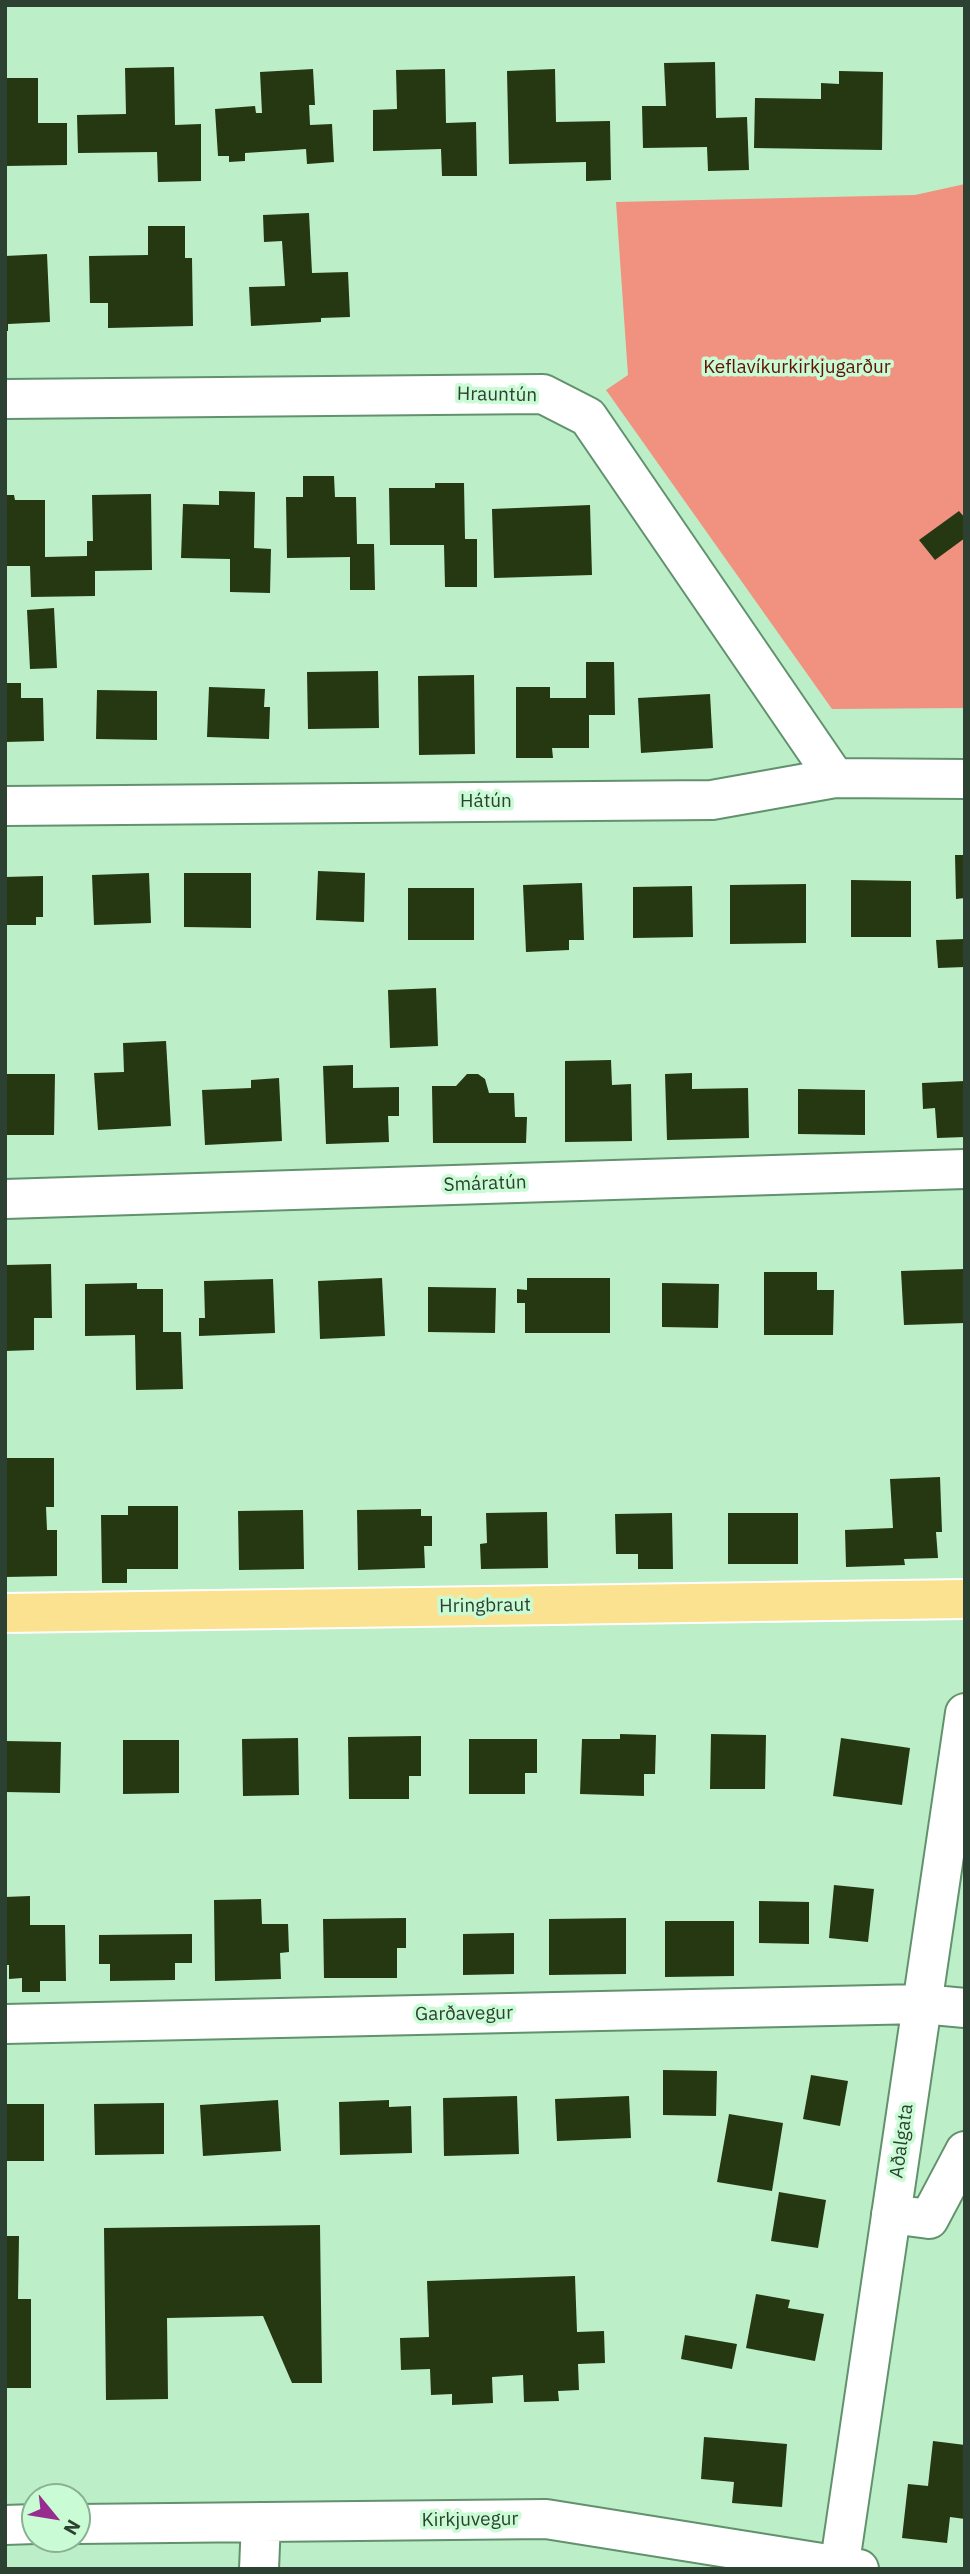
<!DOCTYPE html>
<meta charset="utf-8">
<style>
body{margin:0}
#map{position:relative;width:970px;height:2574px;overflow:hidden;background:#bceec7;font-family:"IBM Plex Sans",sans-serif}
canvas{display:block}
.frame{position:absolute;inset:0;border:7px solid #2d4132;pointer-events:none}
.north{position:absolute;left:21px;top:2483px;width:70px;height:70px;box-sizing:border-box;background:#c9fbd4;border:2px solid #8bb193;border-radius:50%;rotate:120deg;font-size:19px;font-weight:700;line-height:28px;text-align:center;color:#2d4132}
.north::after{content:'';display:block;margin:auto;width:24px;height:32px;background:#972c8e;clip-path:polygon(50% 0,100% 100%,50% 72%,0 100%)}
</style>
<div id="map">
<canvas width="970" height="2574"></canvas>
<div class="frame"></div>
<div class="north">N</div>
</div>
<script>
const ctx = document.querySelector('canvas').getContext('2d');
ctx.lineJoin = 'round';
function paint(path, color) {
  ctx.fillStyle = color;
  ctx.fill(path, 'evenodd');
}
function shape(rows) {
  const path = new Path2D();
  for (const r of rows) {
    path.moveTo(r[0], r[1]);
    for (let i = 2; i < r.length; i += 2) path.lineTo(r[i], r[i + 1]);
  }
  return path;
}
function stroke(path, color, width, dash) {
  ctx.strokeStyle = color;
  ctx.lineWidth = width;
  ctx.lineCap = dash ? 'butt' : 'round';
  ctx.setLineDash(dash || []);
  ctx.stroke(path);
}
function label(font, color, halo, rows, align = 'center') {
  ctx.font = font + ' "IBM Plex Sans",sans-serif';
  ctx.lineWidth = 7;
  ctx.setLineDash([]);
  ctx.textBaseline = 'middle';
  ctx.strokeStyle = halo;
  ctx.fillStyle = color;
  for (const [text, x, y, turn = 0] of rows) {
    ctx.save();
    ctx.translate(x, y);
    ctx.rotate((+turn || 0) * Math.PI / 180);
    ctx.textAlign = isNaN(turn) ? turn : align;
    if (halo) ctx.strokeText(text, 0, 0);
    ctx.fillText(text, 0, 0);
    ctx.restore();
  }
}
const green = shape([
 [965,184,965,708,832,709,606,390,628,375,616,202,915,195]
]);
const building = shape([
 [715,62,716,118,747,117,749,170,708,171,707,147,643,148,642,106,666,106,664,63],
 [174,67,175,125,201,124,201,181,158,182,157,152,78,153,77,115,126,114,125,68],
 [313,69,315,105,309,105,310,125,332,124,334,162,307,164,306,149,245,153,245,161,229,162,229,156,218,156,215,109,255,106,256,113,262,113,260,72],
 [445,69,446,123,476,122,477,176,442,176,441,149,373,151,373,110,397,109,396,70],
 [555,69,556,122,610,121,611,180,586,181,586,162,509,164,507,71],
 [839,71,883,72,882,150,754,148,755,98,821,99,821,83,839,84],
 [5,78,38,78,38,123,67,123,67,165,5,166],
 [309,213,312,273,348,272,350,317,321,318,321,322,251,326,249,287,285,286,282,241,264,242,263,215],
 [148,226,185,226,185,258,192,258,193,326,108,328,108,303,90,303,89,256,148,255],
 [47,254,50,322,8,324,8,331,5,331,5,256],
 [303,476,334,476,335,497,356,497,357,544,374,544,375,590,350,590,350,557,287,558,286,497,303,497],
 [435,483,464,483,465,539,477,539,477,587,445,587,444,545,390,545,389,488,435,488],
 [219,491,255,492,254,548,271,549,270,593,230,592,230,559,181,558,183,504,219,505],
 [151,494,152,570,95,571,95,596,31,597,30,566,5,566,5,495,14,495,15,500,45,500,45,557,87,556,87,541,93,541,92,495],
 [590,505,592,575,494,578,492,509],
 [959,511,965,518,965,538,935,560,919,540],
 [54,608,57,668,30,669,27,610],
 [586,662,614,662,615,715,589,715,589,748,552,748,553,758,516,758,516,687,550,687,550,698,586,698],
 [378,671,379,728,308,729,307,672],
 [474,675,475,754,419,755,418,676],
 [5,683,21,683,21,698,43,698,44,741,5,742],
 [209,687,265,689,264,707,270,707,269,739,207,737],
 [97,690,157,691,157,740,96,739],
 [710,694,713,748,641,753,638,698],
 [955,855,965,855,965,898,956,899],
 [318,871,365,873,364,922,316,920],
 [149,873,151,923,94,925,92,875],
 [184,873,251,873,251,928,184,927],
 [43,876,43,917,36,917,36,925,5,925,5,877],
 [851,880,911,881,911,937,851,937],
 [582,883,584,940,569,940,569,950,526,952,523,885],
 [806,884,806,943,730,944,730,885],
 [692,886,693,937,633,938,633,887],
 [408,888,474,888,474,940,408,940],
 [965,939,965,967,938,968,936,940],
 [436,988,438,1046,390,1048,388,990],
 [166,1041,171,1126,98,1130,94,1073,124,1072,123,1043],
 [611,1060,612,1085,631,1084,632,1141,565,1142,565,1061],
 [353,1065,353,1088,399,1087,399,1116,388,1116,389,1142,326,1144,323,1066],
 [692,1073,692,1089,748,1088,749,1138,667,1140,665,1074],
 [5,1074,55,1074,54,1135,5,1135],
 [467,1074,478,1074,485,1079,489,1093,514,1093,515,1117,527,1117,526,1143,433,1143,432,1086,456,1086],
 [279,1078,282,1141,205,1145,202,1090,251,1088,251,1080],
 [965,1081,965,1137,937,1138,935,1108,923,1109,922,1083],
 [798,1089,865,1090,865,1135,798,1134],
 [51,1264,52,1318,34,1318,34,1350,5,1351,5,1265],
 [965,1269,965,1323,904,1325,901,1271],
 [764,1272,817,1272,817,1290,834,1290,833,1335,764,1335],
 [382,1278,385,1336,320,1339,318,1281],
 [527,1278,610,1278,610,1333,525,1333,525,1303,517,1303,517,1289,527,1290],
 [273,1279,275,1333,199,1336,199,1318,205,1318,204,1281],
 [137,1283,137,1289,163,1289,163,1332,181,1332,183,1389,136,1390,135,1335,85,1336,85,1284],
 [662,1283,719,1284,718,1328,662,1327],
 [428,1287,496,1288,495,1333,428,1332],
 [5,1458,54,1458,54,1507,46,1507,47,1530,57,1530,57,1576,5,1577],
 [940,1477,942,1532,936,1532,938,1558,904,1559,905,1565,846,1567,845,1530,893,1528,890,1479],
 [128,1506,178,1506,178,1569,127,1569,127,1583,102,1583,101,1515,128,1515],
 [421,1509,421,1516,432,1516,432,1546,424,1546,425,1568,358,1570,357,1510],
 [303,1510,304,1569,239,1570,238,1511],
 [547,1512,548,1568,481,1569,480,1544,487,1543,486,1513],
 [672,1513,673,1569,638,1569,638,1554,616,1554,615,1514],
 [728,1513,798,1513,798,1564,728,1564],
 [620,1734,656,1735,655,1774,644,1774,644,1796,580,1794,582,1739,620,1739],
 [711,1734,766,1735,765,1789,710,1789],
 [421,1736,421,1776,409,1776,409,1799,349,1799,348,1737],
 [298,1738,299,1795,243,1796,242,1739],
 [841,1738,910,1748,902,1805,833,1796],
 [469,1739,537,1739,537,1773,525,1773,525,1794,469,1794],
 [123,1740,179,1740,179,1793,123,1794],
 [5,1741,61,1742,60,1793,5,1792],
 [834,1885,874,1889,868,1942,829,1938],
 [30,1896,30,1925,65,1925,66,1981,40,1981,40,1992,22,1992,22,1978,9,1979,9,1965,5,1965,5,1897],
 [261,1899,262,1924,288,1924,289,1952,280,1953,281,1979,215,1981,214,1900],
 [759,1901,809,1902,809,1944,759,1943],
 [406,1918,406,1948,397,1948,397,1978,324,1978,323,1919],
 [626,1918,626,1974,549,1975,549,1919],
 [665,1921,734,1921,734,1976,665,1977],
 [514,1933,514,1974,463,1975,463,1934],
 [192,1934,192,1963,175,1963,175,1980,110,1981,110,1964,99,1964,99,1935],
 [663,2070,717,2071,716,2116,663,2115],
 [811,2075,848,2081,840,2126,803,2119],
 [517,2096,519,2154,444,2156,443,2098],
 [629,2096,631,2138,557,2141,555,2099],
 [278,2100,281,2151,203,2156,200,2105],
 [389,2100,389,2107,411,2106,412,2153,340,2155,339,2102],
 [164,2103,164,2154,95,2155,94,2104],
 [5,2104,44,2104,44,2161,5,2161],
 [729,2114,783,2123,772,2191,717,2182],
 [779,2192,826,2200,818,2248,771,2241],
 [320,2225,322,2383,292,2383,263,2316,167,2318,168,2399,106,2400,104,2228],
 [5,2236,19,2236,18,2299,31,2299,31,2388,5,2388],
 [575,2276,577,2332,604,2331,605,2363,578,2364,579,2390,558,2391,559,2401,524,2402,523,2375,492,2377,493,2403,452,2405,452,2394,431,2395,430,2369,401,2370,400,2338,429,2337,427,2281],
 [756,2294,790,2300,788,2308,824,2314,815,2361,746,2348],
 [685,2335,737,2344,732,2369,681,2359],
 [704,2437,787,2444,782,2507,732,2503,734,2482,701,2479],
 [933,2441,965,2445,965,2519,950,2517,947,2543,902,2538,908,2484,928,2486]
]);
const minor = shape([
 [5,399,543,394,588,417,835,778],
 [5,806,712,800,835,778,965,779],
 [5,1199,965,1169],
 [5,2024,922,2004,965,2008],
 [891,2214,929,2219,965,2151],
 [77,2524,546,2519,859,2569],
 [5,2525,35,2524],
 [259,2569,261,2522],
 [839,2569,965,1713]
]);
const major = shape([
 [5,1613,965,1599]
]);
const parkNames = [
 ["Keflavíkurkirkjugarður",797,368]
];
const streetNames = [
 ["Hrauntún",497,395,1],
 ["Hátún",486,802],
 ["Smáratún",485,1184,-2],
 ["Hringbraut",485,1606,-1],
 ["Garðavegur",464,2014,-1],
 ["Aðalgata",902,2141,-82],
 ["Kirkjuvegur",470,2520,-1]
];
paint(green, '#f1917f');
paint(building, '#253812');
stroke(minor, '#62916e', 42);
stroke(major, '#fff', 42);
stroke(minor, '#fff', 38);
stroke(major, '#fae290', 38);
label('19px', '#611105', '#c9fbd4', parkNames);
label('19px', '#2d4132', '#c9fbd4', streetNames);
</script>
